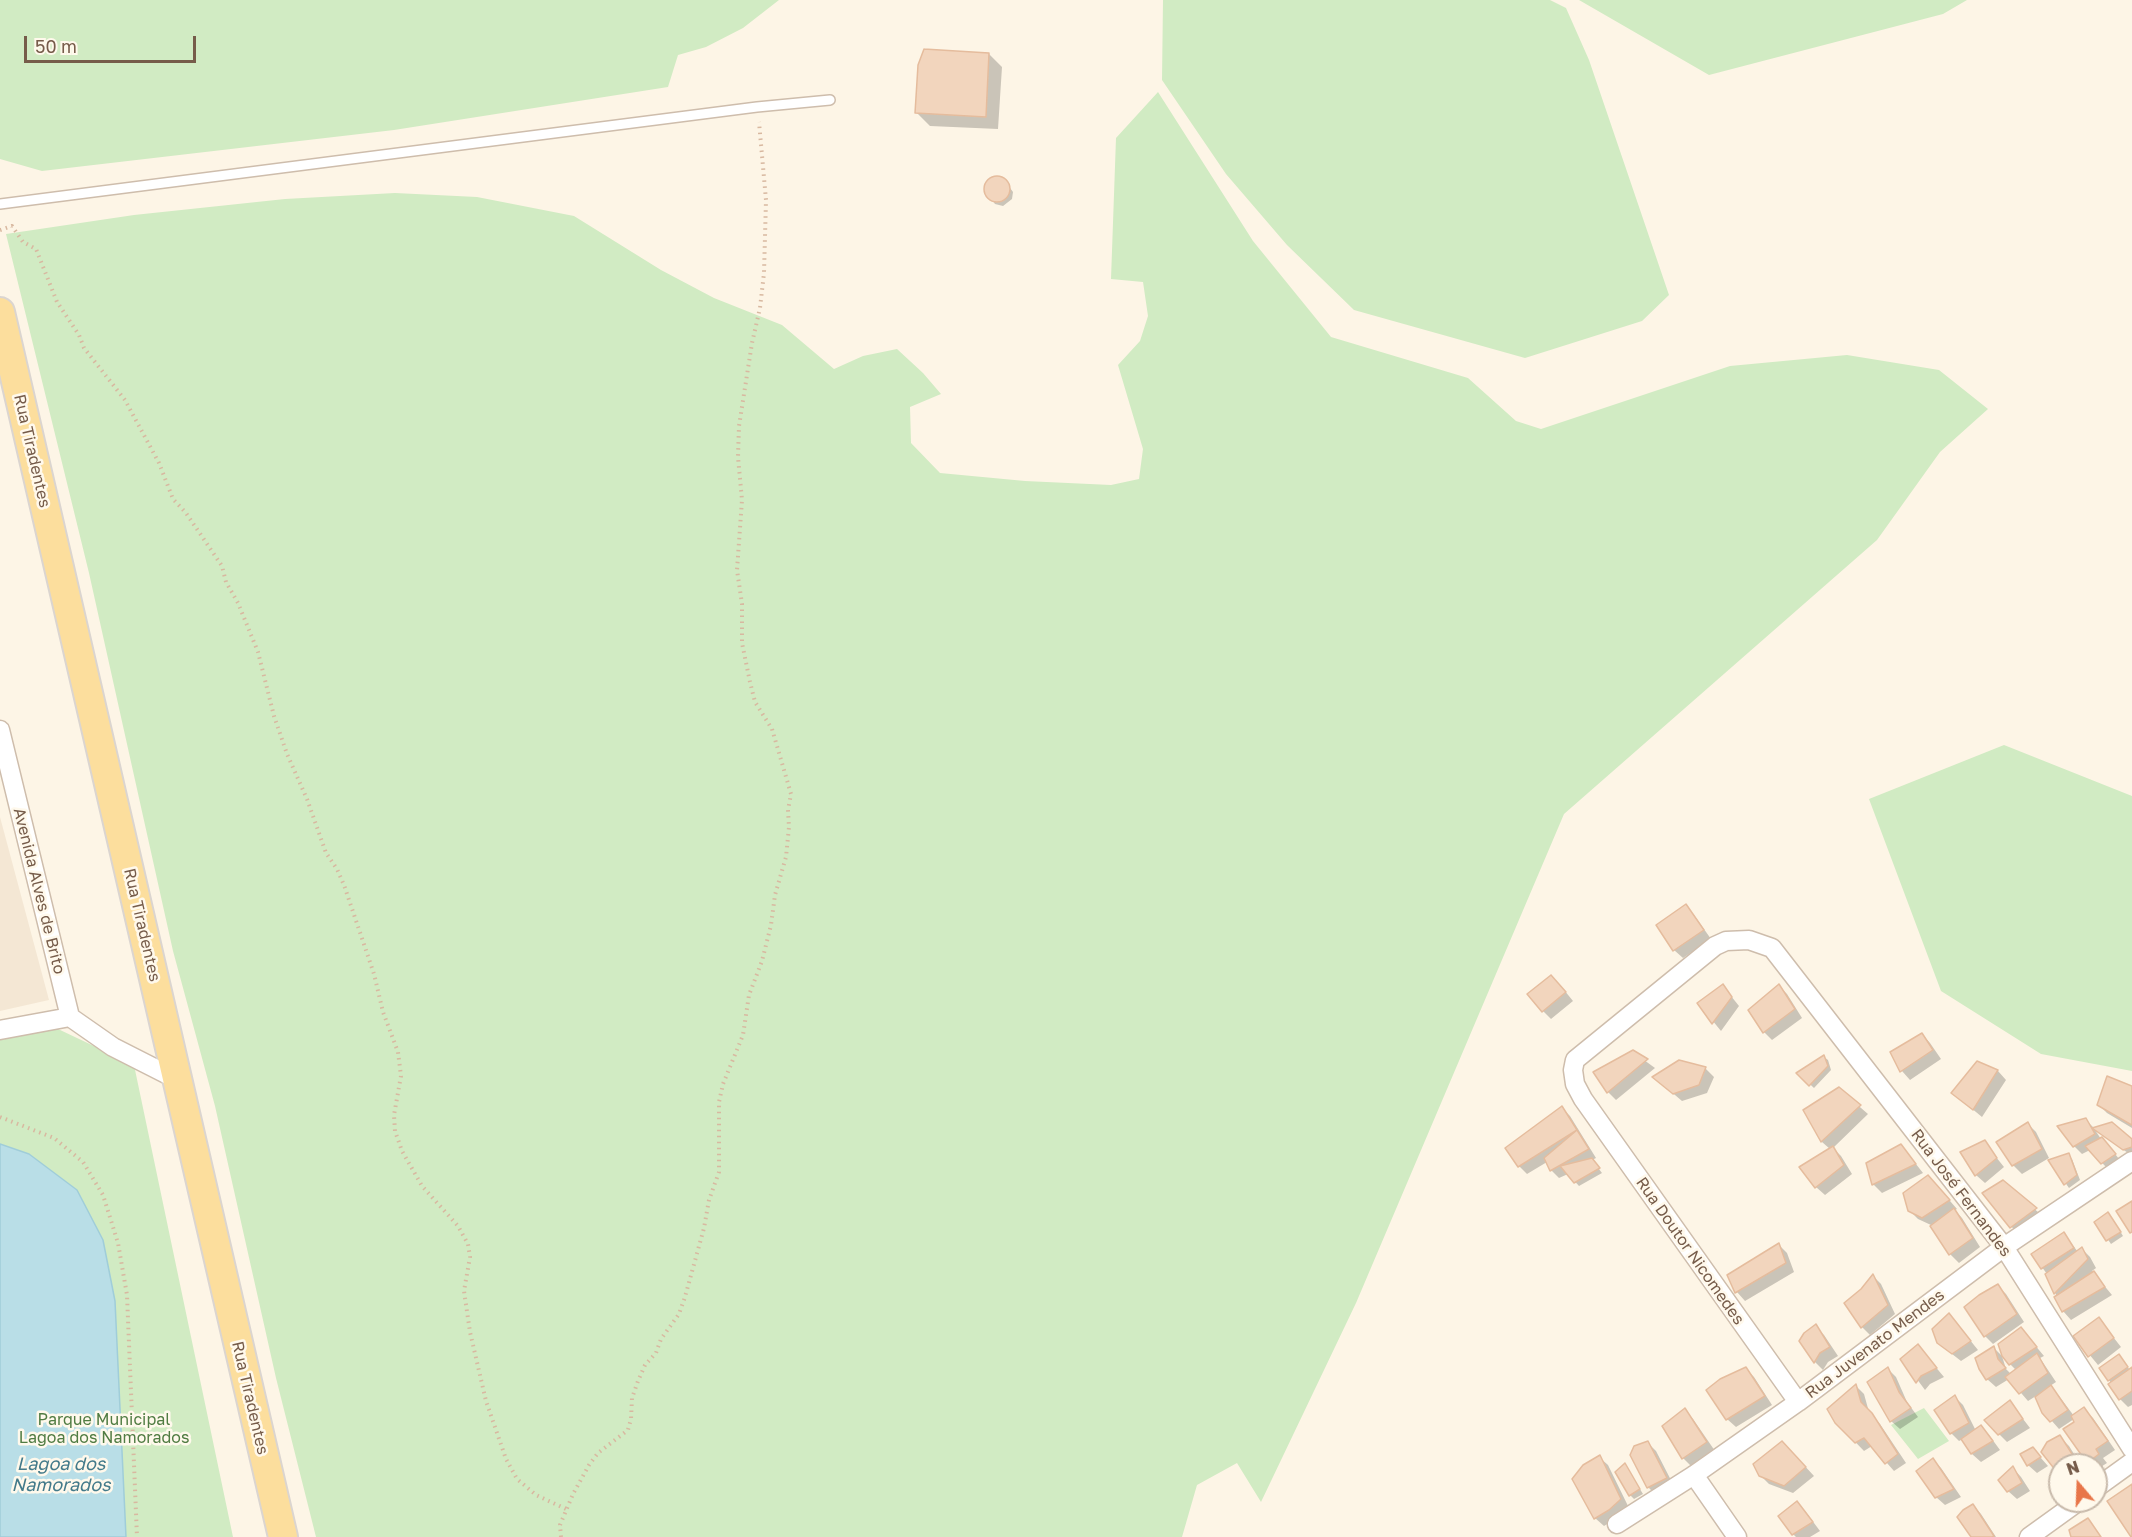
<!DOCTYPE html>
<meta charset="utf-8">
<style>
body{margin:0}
#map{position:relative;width:2132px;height:1537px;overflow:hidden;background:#fdf5e6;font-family:"Golos Text",sans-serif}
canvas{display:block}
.north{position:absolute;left:2048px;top:1453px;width:60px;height:60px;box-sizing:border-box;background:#fff9ec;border:2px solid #c8baab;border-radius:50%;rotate:341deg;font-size:16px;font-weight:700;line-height:24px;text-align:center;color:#765c4a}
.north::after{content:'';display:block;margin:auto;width:21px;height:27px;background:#e87649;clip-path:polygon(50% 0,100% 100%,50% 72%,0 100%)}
.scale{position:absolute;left:24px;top:36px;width:172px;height:27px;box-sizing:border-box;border:3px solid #765c4a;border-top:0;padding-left:8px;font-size:18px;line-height:21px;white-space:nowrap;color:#765c4a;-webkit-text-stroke:4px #fff9ec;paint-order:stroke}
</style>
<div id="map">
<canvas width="2132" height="1537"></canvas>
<div class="north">N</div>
<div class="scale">50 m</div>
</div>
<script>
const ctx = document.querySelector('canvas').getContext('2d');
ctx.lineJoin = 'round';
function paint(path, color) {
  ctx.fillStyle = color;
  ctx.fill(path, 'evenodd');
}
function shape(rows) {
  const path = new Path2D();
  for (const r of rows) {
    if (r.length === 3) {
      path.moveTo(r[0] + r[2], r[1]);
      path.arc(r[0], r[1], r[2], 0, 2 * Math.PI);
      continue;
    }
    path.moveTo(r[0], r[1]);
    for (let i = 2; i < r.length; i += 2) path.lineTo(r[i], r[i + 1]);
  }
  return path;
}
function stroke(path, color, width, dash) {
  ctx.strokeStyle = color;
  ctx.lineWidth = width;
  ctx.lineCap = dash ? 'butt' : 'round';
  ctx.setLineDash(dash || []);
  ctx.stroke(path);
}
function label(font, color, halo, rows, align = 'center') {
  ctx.font = font + ' "Golos Text",sans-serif';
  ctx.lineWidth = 5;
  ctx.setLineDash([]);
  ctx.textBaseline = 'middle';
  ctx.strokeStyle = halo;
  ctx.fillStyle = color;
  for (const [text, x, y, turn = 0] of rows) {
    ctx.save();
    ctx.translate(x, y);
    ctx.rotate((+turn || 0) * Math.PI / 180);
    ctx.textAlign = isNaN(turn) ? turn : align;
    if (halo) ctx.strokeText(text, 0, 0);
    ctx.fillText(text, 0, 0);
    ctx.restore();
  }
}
const residential = shape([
 [0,817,49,1000,0,1011]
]);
const green = shape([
 [0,0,779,0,743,28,706,47,678,55,668,87,394,130,42,171,0,159],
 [1163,0,1550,0,1566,8,1589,60,1669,295,1642,321,1525,358,1354,310,1287,245,1226,174,1162,80],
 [1579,0,1967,0,1943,14,1709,75],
 [1158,92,1253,241,1331,337,1468,378,1516,421,1541,429,1730,366,1847,355,1939,370,1988,409,1940,452,1877,540,1564,814,1356,1303,1261,1502,1237,1463,1197,1485,1182,1537,316,1537,276,1378,215,1106,173,951,89,573,6,234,134,215,285,199,395,193,477,197,574,216,661,270,714,298,782,325,834,369,863,356,897,349,923,373,941,394,910,407,911,443,940,473,1025,481,1111,485,1139,479,1143,449,1118,365,1140,341,1148,316,1143,282,1111,279,1116,138],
 [2004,745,2132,796,2132,1071,2041,1054,1941,991,1869,799],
 [58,1029,134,1065,233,1537,0,1537,0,1040],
 [1924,1408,1949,1441,1918,1459,1891,1425]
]);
const water = shape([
 [0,1144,29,1154,77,1190,103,1240,115,1301,126,1537,0,1537,0,1144]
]);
const shadow = shape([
 [989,54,1002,67,998,129,930,126,917,113],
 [997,178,1005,181,1013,192,1012,199,1003,206,995,204,985,190,987,183],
 [1686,906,1694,915,1711,939,1683,958,1674,950,1658,925],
 [1560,985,1573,1001,1551,1019,1543,1011],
 [1723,986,1739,1006,1721,1031,1699,1004],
 [1779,986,1787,994,1802,1018,1772,1040,1764,1032],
 [1922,1034,1930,1043,1941,1059,1910,1080,1902,1071,1892,1053],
 [1633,1052,1655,1068,1616,1100,1608,1092],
 [1824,1057,1828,1060,1831,1070,1814,1088,1798,1073],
 [1977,1063,1998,1071,2006,1080,1982,1117,1953,1093],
 [1705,1068,1714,1077,1707,1093,1682,1101,1654,1077],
 [2132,1088,2132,1128,2107,1113,2098,1104],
 [1839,1089,1868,1114,1833,1148,1841,1156,1852,1174,1825,1195,1816,1187,1830,1149,1822,1142,1805,1110],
 [1562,1108,1570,1116,1596,1158,1592,1160,1602,1173,1579,1186,1568,1174,1559,1178,1551,1170,1547,1162,1527,1174,1519,1166],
 [2086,1120,2095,1129,2132,1141,2132,1152,2128,1153,2095,1130,2101,1139,2106,1142,2119,1159,2106,1167,2090,1150,2082,1154,2074,1146],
 [2028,1124,2036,1132,2049,1158,2022,1174,2013,1165],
 [1984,1142,2004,1167,1985,1183,1976,1175],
 [1901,1145,1923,1173,1882,1193,1874,1185,1868,1164],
 [2068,1155,2072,1159,2080,1180,2069,1188,2050,1161],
 [2002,1182,2044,1217,2019,1236,1985,1193],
 [1937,1186,1957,1209,1955,1210,1962,1218,1980,1247,1959,1263,1950,1254,1931,1225,1918,1219,1909,1210],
 [2112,1218,2123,1236,2111,1244,2096,1222],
 [2064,1234,2078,1252,2082,1249,2090,1257,2096,1268,2092,1271,2112,1295,2071,1320,2063,1311,2047,1274,2033,1255],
 [1779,1245,1787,1253,1794,1272,1745,1301,1737,1292,1729,1276],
 [1873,1276,1881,1284,1895,1314,1870,1335,1862,1327,1862,1290],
 [1998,1286,2006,1294,2024,1322,1993,1344,1985,1336],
 [2099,1319,2121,1347,2098,1365,2075,1337],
 [1957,1324,1978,1350,1961,1361,1938,1343],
 [1815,1326,1824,1335,1838,1356,1828,1362,1823,1370,1815,1362,1801,1341],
 [2029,1338,2044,1356,2040,1358,2056,1382,2050,1386,2059,1396,2074,1416,2084,1409,2093,1418,2115,1450,2103,1458,2107,1463,2096,1470,2096,1465,2091,1465,2088,1462,2074,1419,2059,1429,2044,1412,2036,1396,2028,1401,2009,1379,1996,1387,1987,1379,1994,1348,2002,1356,2006,1369,2011,1374,2016,1370,2010,1364],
 [1918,1346,1944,1377,1930,1384,1925,1390,1902,1359],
 [2122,1360,2130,1370,2132,1369,2132,1405,2128,1407,2120,1399,2109,1380],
 [1745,1368,1754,1377,1772,1405,1736,1427,1727,1419],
 [1888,1369,1896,1377,1907,1402,1918,1417,1900,1429,1891,1421],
 [1856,1386,1864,1394,1869,1412,1880,1424,1906,1463,1894,1471,1872,1446,1864,1451,1836,1422],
 [1955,1397,1963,1405,1976,1431,1989,1435,2000,1450,1981,1462,1972,1454,1963,1439,1959,1441,1951,1433],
 [2010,1402,2030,1428,2007,1442,1986,1421],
 [1685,1410,1693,1419,1715,1451,1691,1466,1683,1458],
 [2060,1437,2069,1446,2081,1465,2060,1465,2060,1473,2048,1443],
 [1647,1442,1656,1451,1674,1486,1657,1496,1648,1487,1632,1455],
 [2033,1449,2048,1466,2037,1473,2028,1465,2022,1455],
 [1791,1451,1814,1476,1793,1493,1769,1484,1760,1475],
 [1599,1457,1608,1465,1629,1508,1617,1518,1604,1526,1595,1518],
 [1933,1460,1941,1468,1961,1497,1945,1505,1936,1497],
 [1625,1465,1643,1494,1634,1499,1630,1495],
 [2013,1468,2021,1477,2030,1491,2017,1499,2008,1491],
 [1973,1505,1981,1514,1996,1537,1973,1537],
 [1805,1511,1820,1531,1810,1537,1796,1537,1793,1534]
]);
const building = shape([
 [924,49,989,53,986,117,915,113,918,65,924,49],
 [997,189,13],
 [1686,904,1704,930,1673,951,1656,925,1686,904],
 [1551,975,1566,992,1542,1012,1527,994,1551,975],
 [1723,984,1732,997,1712,1024,1697,1003,1723,984],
 [1779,984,1795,1009,1763,1033,1748,1010,1779,984],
 [1922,1033,1933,1050,1900,1072,1890,1052,1922,1033],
 [1633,1050,1648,1059,1607,1093,1593,1072,1633,1050],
 [1824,1055,1828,1066,1809,1086,1796,1073,1824,1055],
 [1679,1060,1706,1067,1699,1085,1673,1094,1652,1077,1679,1060],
 [1977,1061,1998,1070,1973,1110,1951,1093,1977,1061],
 [2107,1076,2132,1086,2132,1125,2097,1105,2107,1076],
 [1839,1087,1861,1105,1821,1142,1803,1110,1839,1087],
 [1562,1106,1577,1130,1518,1167,1505,1148,1562,1106],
 [2086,1118,2095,1134,2073,1147,2057,1126,2086,1118],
 [2028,1122,2042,1149,2012,1166,1996,1142,2028,1122],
 [2112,1122,2132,1139,2132,1147,2123,1150,2092,1128,2112,1122],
 [1577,1130,1589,1149,1550,1171,1544,1158,1577,1130],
 [2102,1137,2116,1154,2101,1164,2085,1146,2102,1137],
 [1985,1140,1997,1158,1975,1176,1960,1152,1985,1140],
 [1901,1144,1916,1164,1872,1185,1866,1163,1901,1144],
 [1833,1146,1844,1165,1815,1188,1799,1167,1833,1146],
 [2069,1153,2077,1175,2064,1185,2048,1160,2069,1153],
 [1592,1158,1600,1168,1574,1183,1560,1166,1592,1158],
 [1928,1175,1950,1200,1922,1218,1908,1211,1903,1193,1928,1175],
 [2003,1180,2037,1208,2010,1228,1982,1193,2003,1180],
 [2132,1201,2132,1232,2130,1233,2116,1211,2132,1201],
 [1954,1208,1973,1238,1949,1255,1930,1226,1954,1208],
 [2108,1212,2121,1232,2106,1241,2094,1222,2108,1212],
 [2064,1232,2074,1248,2041,1269,2031,1254,2064,1232],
 [1779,1243,1786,1263,1735,1293,1727,1275,1779,1243],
 [2082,1247,2088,1259,2054,1294,2045,1274,2082,1247],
 [2094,1271,2105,1287,2062,1312,2054,1297,2094,1271],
 [1873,1274,1888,1305,1861,1328,1844,1303,1861,1289,1873,1274],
 [1998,1284,2017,1314,1984,1337,1964,1307,1979,1295,1998,1284],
 [1949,1313,1971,1341,1952,1354,1937,1343,1932,1329,1949,1313],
 [2099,1317,2114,1338,2088,1357,2073,1336,2099,1317],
 [1816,1324,1830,1347,1820,1353,1814,1363,1799,1341,1804,1333,1816,1324],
 [2021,1327,2037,1347,2009,1365,2002,1356,1998,1344,2021,1327],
 [1918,1344,1937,1368,1921,1376,1916,1383,1900,1359,1918,1344],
 [1994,1346,1998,1359,2006,1368,1986,1380,1979,1369,1975,1358,1994,1346],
 [2037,1353,2048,1373,2019,1394,2005,1377,2037,1353],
 [2119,1354,2128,1367,2108,1381,2099,1368,2119,1354],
 [1746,1367,1765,1396,1726,1420,1706,1390,1720,1379,1746,1367],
 [1888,1367,1899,1392,1911,1408,1890,1422,1867,1382,1888,1367],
 [2132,1367,2132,1391,2119,1400,2108,1384,2132,1367],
 [1856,1384,1861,1402,1872,1413,1898,1454,1885,1464,1864,1438,1855,1443,1835,1423,1827,1409,1856,1384],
 [2051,1385,2068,1410,2050,1422,2042,1413,2035,1397,2051,1385],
 [1955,1395,1969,1423,1950,1434,1934,1410,1955,1395],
 [2010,1400,2023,1419,1998,1435,1984,1420,2010,1400],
 [2084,1407,2108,1441,2096,1449,2099,1454,2087,1463,2063,1429,2074,1422,2071,1416,2084,1407],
 [1685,1408,1707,1442,1682,1459,1662,1426,1685,1408],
 [1981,1425,1993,1441,1971,1454,1961,1439,1981,1425],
 [2060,1435,2079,1465,2060,1465,2060,1476,2041,1452,2047,1442,2060,1435],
 [1648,1441,1667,1478,1647,1488,1630,1455,1634,1446,1648,1441],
 [1782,1441,1806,1467,1784,1486,1759,1476,1753,1464,1782,1441],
 [2033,1447,2041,1457,2027,1466,2020,1454,2033,1447],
 [1600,1455,1621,1499,1609,1510,1594,1519,1572,1479,1583,1465,1600,1455],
 [1933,1458,1954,1489,1935,1498,1916,1471,1933,1458],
 [1625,1463,1640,1489,1629,1496,1615,1472,1625,1463],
 [2013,1466,2022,1483,2007,1492,1998,1480,2013,1466],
 [2132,1484,2132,1537,2131,1537,2107,1501,2132,1484],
 [1797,1501,1813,1522,1792,1535,1778,1516,1797,1501],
 [1973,1504,1994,1536,1992,1537,1971,1537,1957,1517,1963,1510,1973,1504],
 [2088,1518,2101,1537,2071,1537,2069,1530,2088,1518]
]);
const path = shape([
 [0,230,12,226,23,242,36,249,57,302,79,335,84,348,125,400,159,463,173,499,186,513,222,566,226,582,238,603,258,652,274,716,287,754,307,799,326,853,337,869,344,885,374,974,383,1012,398,1052,401,1076,394,1115,395,1131,402,1151,422,1186,458,1226,468,1244,470,1257,464,1291,470,1332,486,1401,506,1459,517,1479,536,1495,566,1509],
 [0,1117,54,1138,83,1162,103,1195,118,1243,127,1295,137,1537],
 [561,1537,560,1525,573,1494,589,1465,598,1453,628,1430,631,1419,632,1398,638,1381,645,1365,656,1353,661,1339,679,1314,685,1297,704,1228,709,1200,719,1172,719,1102,723,1084,743,1035,749,995,762,961,771,925,775,895,786,857,789,827,788,810,791,794,772,729,755,702,750,682,742,643,742,604,737,570,742,500,738,457,739,426,752,343,760,308,764,273,766,200,759,122]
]);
const service = shape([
 [0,204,757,107,830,100]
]);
const minor = shape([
 [0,730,70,1017],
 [0,1030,70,1017,113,1047,176,1079],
 [1798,1402,1583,1099,1575,1084,1573,1070,1575,1060,1715,946,1726,941,1749,940,1772,948,2004,1247,2132,1449],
 [1694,1475,1737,1537],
 [2096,1488,2132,1462],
 [1617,1524,1694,1475,1798,1402,2004,1247,2132,1161],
 [2029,1537,2079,1501]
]);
const primary = shape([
 [0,312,283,1537]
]);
const streetNames = [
 ["Rua Tiradentes",32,451,77],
 ["Avenida Alves de Brito",39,891,76],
 ["Rua Tiradentes",142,925,77],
 ["Rua José Fernandes",1961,1193,53],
 ["Rua Doutor Nicomedes",1690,1251,55],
 ["Rua Juvenato Mendes",1875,1344,-37],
 ["Rua Tiradentes",250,1398,77]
];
const parkNames = [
 ["Parque Municipal",104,1420],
 ["Lagoa dos Namorados",104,1438]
];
const waterNames = [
 ["Lagoa dos",61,1464],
 ["Namorados",61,1485]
];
paint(residential, '#f4e7d4');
paint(green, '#d1ebc3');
paint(water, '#b9dee7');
stroke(water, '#a0cdd9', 1.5);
paint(shadow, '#0003');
paint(building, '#f2d5bd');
stroke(building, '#e5bc9d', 1.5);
stroke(service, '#cebdac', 12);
stroke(minor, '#cebdac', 21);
stroke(primary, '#dbd5d0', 32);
stroke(path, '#d8b8a0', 4, [1.5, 4.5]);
stroke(service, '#fff', 9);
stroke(minor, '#fff', 18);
stroke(primary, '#fcde9d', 28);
label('16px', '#765c4a', '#fff9ec', streetNames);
label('16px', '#507c42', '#fff9ec', parkNames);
label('italic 18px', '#437a8a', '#fff9ec', waterNames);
</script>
